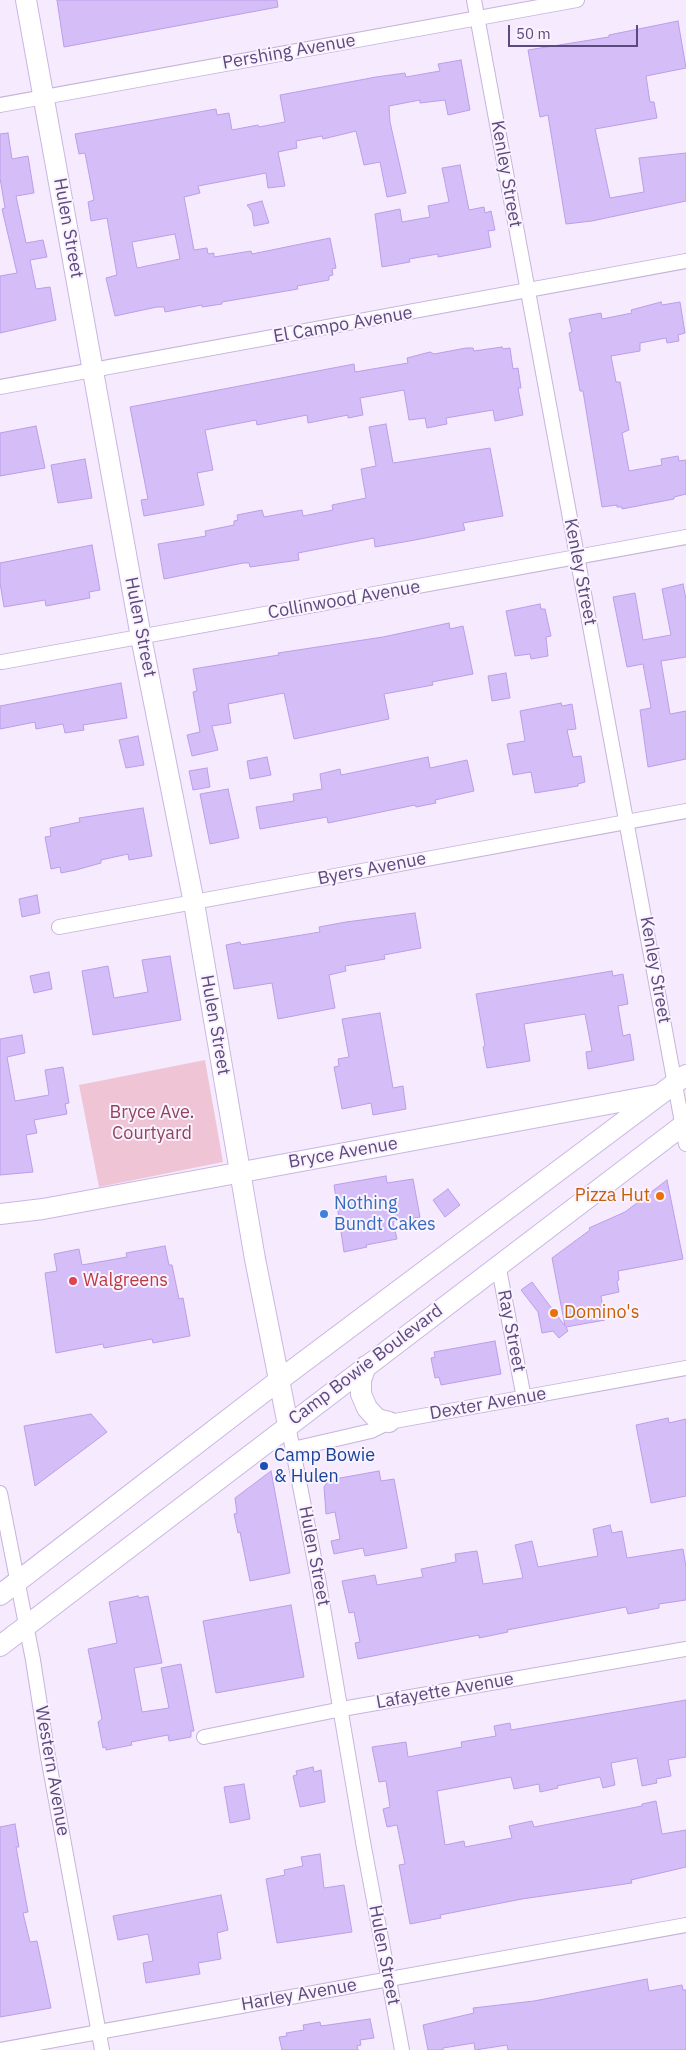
<!DOCTYPE html>
<style>
body{margin:0}
#map{position:relative;width:686px;height:2050px;overflow:hidden;background:#f6eafe;font-family:"IBM Plex Sans",sans-serif}
canvas{display:block}
.scale{position:absolute;left:508px;top:25px;width:130px;height:22px;box-sizing:border-box;border:2px solid #5c497d;border-top:0;padding-left:6px;font-size:15px;line-height:18px;white-space:nowrap;color:#5c497d;-webkit-text-stroke:4px #faf2ff;paint-order:stroke}
</style>
<div id="map">
<canvas width="686" height="2050"></canvas>
<div class="scale">50 m</div>
</div>
<script>
const ctx = document.querySelector('canvas').getContext('2d');
ctx.lineJoin = 'round';
function paint(path, color) {
  ctx.fillStyle = color;
  ctx.fill(path, 'evenodd');
}
function shape(rows) {
  const path = new Path2D();
  for (const r of rows) {
    path.moveTo(r[0], r[1]);
    for (let i = 2; i < r.length; i += 2) path.lineTo(r[i], r[i + 1]);
  }
  return path;
}
function stroke(path, color, width, dash) {
  ctx.strokeStyle = color;
  ctx.lineWidth = width;
  ctx.lineCap = dash ? 'butt' : 'round';
  ctx.setLineDash(dash || []);
  ctx.stroke(path);
}
function label(font, color, halo, rows, align = 'center') {
  ctx.font = font + ' "IBM Plex Sans",sans-serif';
  ctx.lineWidth = 4;
  ctx.setLineDash([]);
  ctx.textBaseline = 'middle';
  ctx.strokeStyle = halo;
  ctx.fillStyle = color;
  for (const [text, x, y, turn = 0] of rows) {
    ctx.save();
    ctx.translate(x, y);
    ctx.rotate((+turn || 0) * Math.PI / 180);
    ctx.textAlign = isNaN(turn) ? turn : align;
    if (halo) ctx.strokeText(text, 0, 0);
    ctx.fillText(text, 0, 0);
    ctx.restore();
  }
}
const green = shape([
 [205,1060,223,1162,99,1187,79,1085]
]);
const building = shape([
 [57,0,277,0,278,7,64,47,57,0],
 [678,21,686,68,646,76,650,102,654,102,657,118,595,129,610,198,644,192,639,158,686,153,686,201,592,221,566,224,548,115,540,117,528,50,609,37,609,35,678,21],
 [461,60,470,110,448,115,445,100,420,103,420,100,389,106,390,122,406,193,387,197,380,162,364,165,356,131,323,139,322,136,296,141,297,148,278,152,285,186,268,188,266,173,198,186,200,193,184,197,194,250,207,248,208,254,214,253,214,257,251,251,252,254,330,238,336,268,332,269,333,275,329,276,329,280,297,286,298,289,222,302,222,304,202,307,202,305,165,312,164,307,157,307,115,316,106,278,117,275,107,218,91,221,88,202,94,200,85,153,79,154,75,134,216,109,217,115,229,113,232,130,258,125,259,127,285,122,280,95,376,77,405,73,406,77,440,71,438,64,461,60],
 [175,234,180,259,137,268,132,242,175,234],
 [8,133,12,159,28,156,34,193,16,196,26,243,43,240,47,257,30,260,36,289,50,287,56,320,0,333,0,276,17,273,2,209,5,208,0,178,0,134,8,133],
 [460,165,469,210,484,207,485,213,491,211,495,230,488,231,491,247,438,257,438,254,409,259,410,262,382,267,375,214,400,209,402,222,430,217,428,206,449,202,442,168,460,165],
 [262,201,269,223,254,226,252,212,247,205,262,201],
 [661,302,662,305,680,302,685,333,678,335,679,341,667,343,666,338,640,343,640,351,611,356,616,382,620,382,629,430,622,433,629,471,662,465,661,459,678,456,679,461,686,460,686,494,674,497,674,499,622,509,622,507,617,507,617,505,602,507,583,391,580,391,569,333,572,332,569,319,601,313,602,319,632,313,631,310,661,302],
 [502,347,503,349,510,348,513,369,518,368,521,388,518,388,523,415,495,421,493,410,446,418,447,424,427,428,425,418,409,420,404,390,360,398,363,415,348,418,348,415,308,423,307,415,257,425,256,420,205,430,213,470,197,473,204,505,144,516,141,500,148,499,130,407,354,364,355,372,408,363,407,358,430,352,434,354,466,348,473,348,474,351,502,347],
 [386,424,393,463,490,448,503,516,463,523,465,530,415,540,375,547,374,538,298,553,299,560,250,567,249,563,243,563,164,579,158,544,206,536,205,531,234,525,234,521,238,520,237,515,262,510,264,517,302,510,303,516,333,510,332,505,366,498,361,469,376,466,369,427,386,424],
 [36,426,45,468,0,476,0,433,36,426],
 [85,459,92,498,58,503,51,465,85,459],
 [92,545,100,590,89,592,90,598,46,606,45,600,4,607,0,583,0,563,92,545],
 [683,584,686,599,686,657,661,661,670,714,686,711,686,759,648,767,640,710,651,708,643,664,627,667,613,597,635,593,643,640,671,635,662,589,683,584],
 [540,604,541,609,545,609,551,636,546,637,548,656,531,659,530,654,515,656,506,611,540,604],
 [449,623,450,629,463,626,473,674,432,682,433,685,384,694,389,719,294,739,284,693,228,704,231,723,212,726,218,750,192,756,187,735,200,732,193,692,197,691,193,669,279,655,278,653,383,637,449,623],
 [506,673,510,698,492,701,488,676,506,673],
 [121,683,127,718,83,725,84,730,65,733,63,724,36,729,35,722,0,729,0,706,121,683],
 [561,703,562,706,572,704,576,729,567,730,573,757,581,756,585,782,578,784,578,786,535,793,531,772,513,775,507,744,525,741,520,711,561,703],
 [138,736,144,765,126,768,119,740,138,736],
 [267,757,271,775,250,779,247,761,267,757],
 [428,757,430,768,467,760,474,791,435,800,436,803,416,807,415,805,328,823,327,817,260,829,256,807,294,801,293,794,322,789,320,774,340,769,341,775,428,757],
 [207,768,210,787,193,790,189,771,207,768],
 [228,789,239,838,210,844,200,794,228,789],
 [143,808,152,856,129,860,128,854,101,860,101,863,76,870,61,873,60,867,51,869,45,837,51,836,50,828,80,822,79,818,143,808],
 [37,895,40,913,22,917,19,899,37,895],
 [415,913,421,948,384,955,385,959,345,966,346,971,329,975,335,1008,278,1019,272,983,234,989,226,945,240,942,241,945,320,932,319,927,346,922,415,913],
 [170,956,181,1020,93,1035,82,971,108,966,114,998,148,992,142,960,170,956],
 [612,971,613,976,623,974,628,1004,618,1006,623,1036,630,1034,634,1060,588,1069,586,1052,592,1051,585,1014,524,1024,530,1061,487,1068,483,1047,485,1046,476,994,612,971],
 [49,972,52,989,34,993,30,976,49,972],
 [380,1013,393,1088,403,1086,406,1109,373,1115,371,1103,342,1109,334,1067,339,1066,338,1059,349,1057,342,1019,380,1013],
 [22,1035,25,1053,7,1057,15,1101,49,1095,45,1070,63,1067,69,1103,65,1104,67,1114,34,1120,37,1133,26,1135,33,1172,0,1175,0,1039,22,1035],
 [386,1176,387,1183,413,1179,420,1217,393,1222,397,1239,366,1245,367,1247,344,1252,334,1185,386,1176],
 [667,1180,683,1259,618,1271,619,1280,617,1281,619,1292,601,1296,605,1320,566,1327,568,1331,559,1338,553,1331,542,1333,538,1312,521,1290,532,1282,565,1326,552,1258,590,1230,589,1228,625,1212,667,1180],
 [448,1189,460,1205,445,1217,433,1200,448,1189],
 [165,1246,169,1265,172,1265,179,1299,183,1298,190,1336,153,1343,152,1339,104,1348,103,1344,56,1353,45,1273,57,1271,54,1254,79,1249,82,1265,127,1257,126,1253,165,1246],
 [495,1341,501,1374,441,1385,439,1377,435,1378,431,1358,435,1357,434,1352,495,1341],
 [91,1414,107,1432,35,1486,24,1426,91,1414],
 [668,1418,669,1423,686,1419,686,1496,651,1503,636,1425,668,1418],
 [271,1471,290,1573,250,1581,240,1532,238,1533,234,1514,237,1513,235,1498,271,1471],
 [379,1471,381,1481,394,1479,407,1548,365,1556,363,1548,334,1554,331,1541,340,1539,335,1512,326,1514,324,1487,329,1480,379,1471],
 [610,1525,612,1533,622,1531,627,1558,683,1549,686,1567,686,1600,659,1604,659,1608,628,1614,626,1607,507,1630,508,1632,479,1638,479,1635,358,1659,355,1643,360,1642,354,1612,349,1613,342,1581,375,1575,377,1585,423,1577,421,1569,456,1562,455,1554,477,1551,483,1584,523,1578,515,1545,532,1541,538,1567,598,1556,593,1529,610,1525],
 [138,1596,139,1598,148,1596,162,1663,134,1668,142,1712,169,1708,161,1668,181,1664,194,1731,191,1731,191,1737,169,1741,168,1735,131,1742,132,1745,106,1750,106,1747,103,1748,98,1722,102,1719,88,1649,117,1643,109,1602,138,1596],
 [291,1605,304,1677,216,1693,203,1621,291,1605],
 [686,1700,686,1757,668,1760,671,1776,656,1779,657,1783,642,1786,637,1758,611,1763,615,1785,603,1788,600,1777,557,1786,558,1788,540,1792,539,1784,514,1789,511,1777,437,1791,445,1845,464,1841,465,1847,512,1838,509,1826,532,1821,534,1827,642,1806,642,1804,656,1801,662,1834,686,1830,686,1867,631,1880,632,1883,522,1899,440,1915,441,1918,410,1924,399,1865,405,1864,397,1825,387,1827,383,1809,390,1807,386,1781,379,1782,372,1747,406,1742,408,1757,462,1747,461,1742,496,1736,494,1726,510,1723,511,1730,686,1700],
 [313,1767,314,1772,321,1770,325,1802,300,1807,293,1776,297,1775,296,1771,313,1767],
 [244,1784,250,1819,230,1823,224,1787,244,1784],
 [15,1824,19,1847,16,1847,28,1912,23,1913,30,1942,37,1941,51,2008,0,2017,0,1827,15,1824],
 [320,1854,324,1888,344,1885,352,1932,277,1943,266,1879,285,1875,284,1870,303,1866,301,1857,320,1854],
 [221,1895,228,1930,217,1933,221,1959,198,1963,200,1974,146,1983,143,1963,153,1961,148,1934,118,1940,113,1916,221,1895],
 [647,1979,649,1991,682,1985,683,1990,686,1990,686,2050,508,2050,507,2045,475,2050,474,2043,443,2048,443,2050,428,2050,423,2025,474,2013,473,2008,534,2001,647,1979],
 [370,2019,374,2038,360,2040,361,2045,357,2046,358,2050,282,2050,279,2037,287,2036,286,2033,304,2030,303,2025,320,2022,321,2026,370,2019]
]);
const street = shape([
 [474,0,686,1144],
 [0,105,577,0],
 [0,387,686,261],
 [2,662,686,537],
 [59,927,686,811],
 [498,1264,524,1398],
 [288,1425,318,1578,363,1842,402,2050],
 [293,1449,371,1431,389,1422,686,1368],
 [0,1493,33,1660,48,1757,102,2050],
 [204,1737,342,1709,686,1649],
 [0,2050,686,1925]
]);
const secondary = shape([
 [26,0,141,637,194,903,255,1259,288,1425],
 [0,1214,43,1209,657,1095],
 [366,1366,361,1380,361,1394,367,1408,377,1419,389,1422],
 [0,1595,278,1381,686,1075],
 [0,1646,686,1123]
]);
const markers = [
 [660,1196,5,"#e8710a"],
 [324,1214,5,"#3f7fe0"],
 [73,1281,5,"#e0444e"],
 [554,1313,5,"#e8710a"],
 [264,1466,5,"#1a4fb4"]
];
const streetNames = [
 ["Pershing Avenue",289,52,-10],
 ["Kenley Street",506,174,80],
 ["Hulen Street",68,228,80],
 ["El Campo Avenue",343,325,-10],
 ["Kenley Street",580,572,79],
 ["Collinwood Avenue",344,600,-10],
 ["Hulen Street",140,627,79],
 ["Byers Avenue",372,869,-11],
 ["Kenley Street",655,970,80],
 ["Hulen Street",215,1025,80],
 ["Bryce Avenue",343,1153,-10],
 ["Ray Street",511,1331,79],
 ["Camp Bowie Boulevard",366,1365,-37],
 ["Dexter Avenue",488,1404,-10],
 ["Hulen Street",314,1556,79],
 ["Lafayette Avenue",445,1691,-10],
 ["Western Avenue",52,1771,80],
 ["Hulen Street",384,1955,79],
 ["Harley Avenue",299,1995,-10]
];
const parkNames = [
 ["Bryce Ave.",152,1113],
 ["Courtyard",152,1134]
];
const foodNames = [
 ["Pizza Hut",650,1196],
 ["Domino's",564,1313,"left"]
];
const shopNames = [
 ["Nothing",334,1204],
 ["Bundt Cakes",334,1225]
];
const healthNames = [
 ["Walgreens",83,1281]
];
const transitNames = [
 ["Camp Bowie",274,1456],
 ["& Hulen",274,1477]
];
paint(green, '#efc5d6');
paint(building, '#d5bef7');
stroke(building, '#bb9deb', 1);
stroke(street, '#c6b5da', 16);
stroke(secondary, '#cab6e2', 22);
stroke(street, '#fff', 14);
stroke(secondary, '#fff', 20);
for (const [x, y, r, color] of markers) {
  const dot = new Path2D();
  dot.arc(x, y, r, 0, 2 * Math.PI);
  ctx.fillStyle = color;
  ctx.fill(dot);
  stroke(dot, '#faf2ff', 2);
}
label('18px', '#5c497d', '#faf2ff', streetNames);
label('18px', '#91445b', '#faf2ff', parkNames);
label('18px', '#c56008', '#faf2ff', foodNames, 'right');
label('18px', '#366cbe', '#faf2ff', shopNames, 'left');
label('18px', '#be3a42', '#faf2ff', healthNames, 'left');
label('18px', '#164399', '#faf2ff', transitNames, 'left');
</script>
